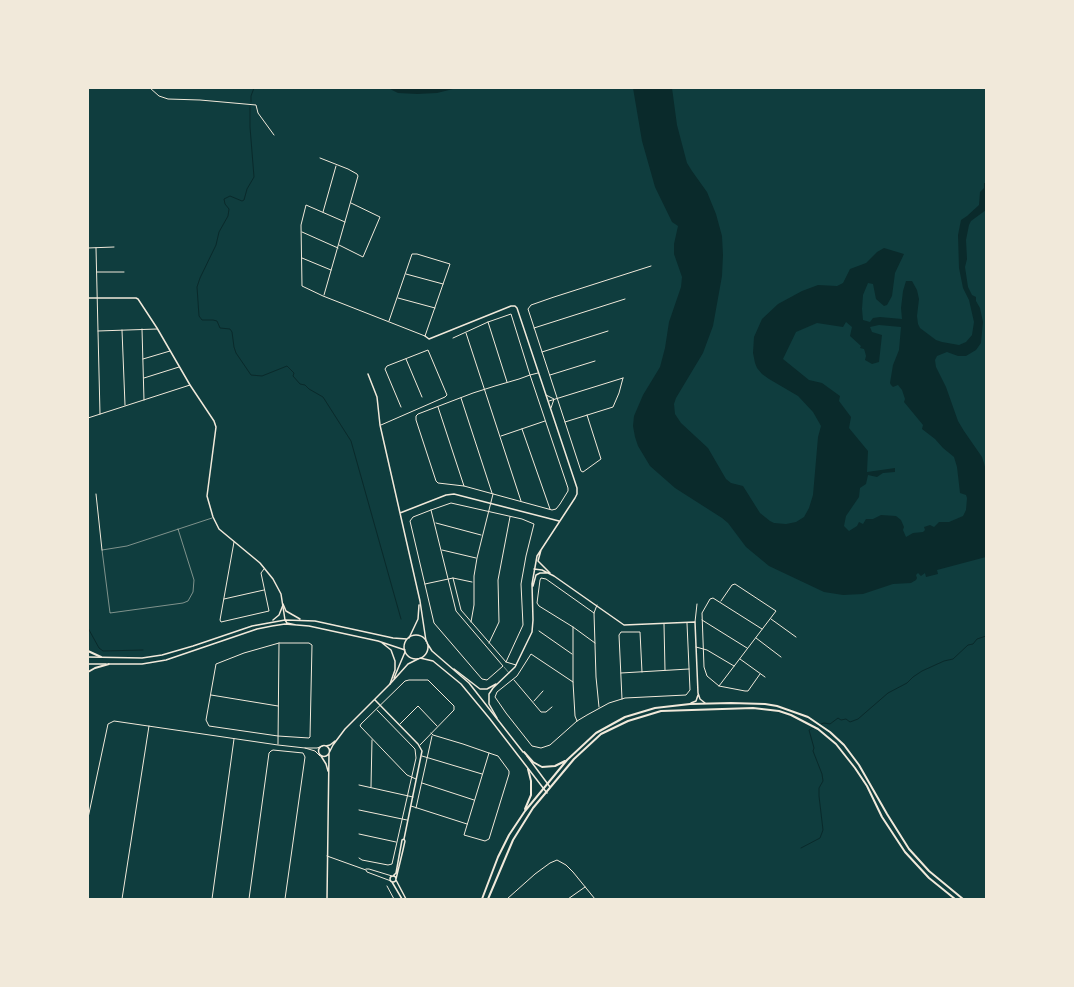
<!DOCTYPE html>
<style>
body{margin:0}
#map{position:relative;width:1074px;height:987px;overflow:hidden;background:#0f3d3e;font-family:"Exo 2",sans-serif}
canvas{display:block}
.frame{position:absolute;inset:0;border:89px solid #f1e9da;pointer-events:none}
</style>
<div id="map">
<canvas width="1074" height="987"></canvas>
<div class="frame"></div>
</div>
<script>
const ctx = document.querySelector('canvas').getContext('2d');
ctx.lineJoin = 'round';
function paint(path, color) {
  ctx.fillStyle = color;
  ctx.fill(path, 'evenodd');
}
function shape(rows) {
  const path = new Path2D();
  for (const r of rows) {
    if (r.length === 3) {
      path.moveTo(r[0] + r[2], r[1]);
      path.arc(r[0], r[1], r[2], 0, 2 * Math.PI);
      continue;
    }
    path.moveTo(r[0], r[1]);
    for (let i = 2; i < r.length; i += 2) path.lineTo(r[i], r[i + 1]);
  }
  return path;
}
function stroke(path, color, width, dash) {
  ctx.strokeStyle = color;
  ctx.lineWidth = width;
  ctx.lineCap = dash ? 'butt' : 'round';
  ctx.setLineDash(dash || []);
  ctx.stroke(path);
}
const water = shape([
 [388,88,457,88,437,93,417,94,398,93],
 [633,88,672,88,677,125,687,163,692,171,707,192,716,214,722,236,723,255,722,276,713,326,703,353,676,398,674,404,675,414,681,423,708,448,726,479,731,483,743,486,760,513,770,521,774,523,786,524,796,522,804,517,809,508,813,495,818,437,821,426,813,412,798,396,769,379,762,374,757,368,755,363,753,353,754,337,762,319,778,304,802,291,818,285,837,286,843,283,850,269,866,263,877,252,884,248,904,254,895,273,892,296,887,305,884,306,876,299,873,284,868,283,863,295,862,309,863,320,870,322,873,318,880,317,902,319,901,308,903,291,906,281,912,281,917,290,919,299,917,316,918,324,920,328,936,340,942,342,959,345,966,342,972,335,974,322,969,300,963,288,959,268,958,235,961,220,967,216,979,205,980,192,984,188,984,183,986,183,986,210,971,221,969,225,966,240,967,259,965,267,968,287,972,295,976,297,976,301,980,308,983,322,981,343,976,350,966,356,958,356,947,352,937,356,935,360,936,367,946,387,958,421,964,431,982,457,984,463,986,471,986,557,937,570,938,574,926,577,925,573,921,576,918,573,916,575,917,578,916,580,911,583,893,584,863,594,843,595,824,592,769,566,746,547,728,523,722,518,675,488,650,466,638,446,635,437,633,426,634,416,643,395,660,367,665,348,669,322,681,287,682,277,674,254,674,244,678,226,672,222,655,187,642,141],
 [846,322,852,327,850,336,861,346,860,348,864,349,865,352,866,356,865,360,872,364,879,362,882,335,872,332,870,327,879,325,901,327,899,350,893,365,890,383,891,385,893,387,898,385,902,390,905,399,904,402,923,425,922,429,935,439,943,448,954,457,957,467,960,493,966,495,967,498,966,510,963,516,949,522,939,522,934,527,930,525,924,527,925,530,923,532,913,533,906,537,903,530,904,527,901,520,896,516,881,515,873,519,866,519,863,524,859,522,857,526,849,531,844,526,846,516,859,497,860,488,866,484,868,475,877,477,883,473,895,472,895,468,867,472,868,451,849,428,851,417,839,401,840,396,822,383,809,380,783,359,796,332,817,323,843,327]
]);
const stream = shape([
 [251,102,251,96,254,88],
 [250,107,250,127,254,177,247,189,244,200,242,201,230,196,224,199,225,204,229,209,228,216,219,232,216,245,200,278,197,287,199,316,202,320,213,320,217,321,220,328,230,329,232,332,234,347,236,353,251,375,262,376,287,366,294,373,293,376,300,384,305,385,309,389,323,397,351,441,401,619],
 [88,628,99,648,103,651,143,650],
 [821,724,824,723,830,724,838,718,841,720,846,719,850,722,858,719,888,693,907,683,913,677,922,671,944,661,953,659,968,645,973,644,977,639,986,636],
 [801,848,820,838,823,830,819,796,819,788,823,781,822,774,813,751,814,748,809,730,818,726]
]);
const service = shape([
 [178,529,194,580,193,592,188,601,183,603,110,613,102,550,127,546,212,518],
 [504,667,509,673]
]);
const minor = shape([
 [150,88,159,96,168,99,200,100,256,105,258,113,274,135],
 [320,158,348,169,357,174,358,176,324,295],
 [323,212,336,166],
 [345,222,306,205,301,225,302,286,323,296,425,336,450,264,417,254,412,254,389,321],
 [302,232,338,248],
 [339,245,363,257,380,217,351,203],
 [88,248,114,247],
 [96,248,100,414],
 [302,258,331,270],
 [97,272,124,272],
 [406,274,443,284],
 [398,298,435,308],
 [488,322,507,382],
 [534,328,625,299],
 [142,329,144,400],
 [122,330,125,405],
 [98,331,157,329],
 [466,333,521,501],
 [453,338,488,322,511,314,530,375,568,488,568,491,560,504,556,509,552,510,464,486,438,483,436,481,416,420,416,416,418,414,473,393,495,386,519,379,530,375,538,373],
 [542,352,608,331],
 [143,359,170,351],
 [406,359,422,397],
 [550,375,595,361],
 [144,378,179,367],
 [546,395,554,399,551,408],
 [461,398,492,493],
 [549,401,623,378],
 [438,407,464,486],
 [587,415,601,459,583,472,581,471,528,309,531,305,554,297,651,266],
 [88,418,190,385],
 [565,422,613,407,619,393,623,378],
 [381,425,445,397,447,395,428,350,387,366,385,369,401,407],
 [522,429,550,509],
 [501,436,545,421],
 [96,494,102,550],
 [431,510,456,611,503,666,487,680,482,679,434,623,410,521,413,517,431,510,451,503,522,519,534,524,526,556,521,584,523,625,506,662],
 [436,523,481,535],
 [234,542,220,620,221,622,269,611,261,573,264,569],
 [442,550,476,558],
 [453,578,461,610,506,662,516,665],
 [425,584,453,578,472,582],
 [224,599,264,590],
 [597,605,594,613,596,677,599,707],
 [594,613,546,579,541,578,540,580,537,603,539,606,573,627,595,643],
 [771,619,796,637],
 [702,620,747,648],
 [471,622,474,605,474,576,477,558,493,494],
 [695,622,697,604],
 [664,624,665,670],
 [573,627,573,682,575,716,577,721],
 [539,631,572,654],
 [756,638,781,657],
 [279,643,309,643,312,645,310,737,309,738,278,736,209,726,206,720,216,664,244,653,279,643],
 [489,643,499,622,498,580,510,517],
 [696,647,707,650,734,666],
 [740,659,765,677],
 [621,673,689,669],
 [760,674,748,691,745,691,719,686,707,676,704,667,702,613,710,599,713,598,762,629],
 [514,680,541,712,546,712,552,707],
 [573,682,531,654,517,676,497,692,495,697,506,713,532,746,541,748,550,745,577,721,587,715,609,703,625,698,686,695,690,690,687,623],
 [719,686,776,611,735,584,732,585,721,601],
 [211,695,278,706],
 [622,699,619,635,621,632,640,632,642,672],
 [534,701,543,691],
 [400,724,418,706,437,726],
 [431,733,433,735,463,744,489,753,498,756,509,771,509,774,489,839,485,841,464,835,489,753],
 [278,744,279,644],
 [305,748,315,751,320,756],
 [422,756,482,774],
 [416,779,407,775,360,726,361,724,405,681,409,680,428,680,454,706,454,710,420,745],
 [422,783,474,800],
 [359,785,413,797],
 [371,787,372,740],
 [411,806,467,824],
 [416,808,432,736],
 [359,810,407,820],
 [88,818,108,724,114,721,278,745,305,748,317,748,323,746],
 [359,834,396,842],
 [327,856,366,870,367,872,391,881],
 [359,858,362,860,388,865,392,864,416,758,415,749,377,710],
 [366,869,369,869,392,876],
 [387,886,394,899],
 [122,899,149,726],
 [212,899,234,739],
 [249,899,269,753,271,751,273,750,303,753,305,757,285,899],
 [360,899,380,899],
 [507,899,535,874,550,863,557,860,566,865,573,872,595,899],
 [568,899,585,887]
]);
const tertiary = shape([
 [88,298,136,298,138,299,157,328,190,385,214,421,216,427,207,496,213,517,219,529,260,563,273,579,281,594,285,620],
 [425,336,429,339,511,306,515,306,517,308,577,488,577,494,575,498,537,556,532,584,533,620,532,632,515,667,493,688,489,694,489,704,497,718],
 [368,374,377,397,380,425,420,601,426,641],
 [400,513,446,495,454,494,559,521],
 [541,550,538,561,550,573],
 [534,569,542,570,554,576,624,625,695,622,698,693,700,699,705,703],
 [533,586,536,575,540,573,549,573],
 [409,638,418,619,419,605],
 [454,669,480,689,487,689,496,684],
 [394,678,405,652],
 [375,700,418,744,422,751,404,839,405,841,403,850,396,879],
 [691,703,696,701,698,695],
 [324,751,5.5],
 [326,746,330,745,335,741],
 [321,756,326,764,328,771],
 [393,876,396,873,402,840,404,839],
 [393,879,3],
 [396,880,406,899],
 [392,882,402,899],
 [327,899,329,753,333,745,345,729,390,684,408,664,418,659]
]);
const secondary = shape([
 [283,604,286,611,300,619],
 [273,620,279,615,283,605],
 [285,620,287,623,296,625],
 [416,647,12],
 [381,642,391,650,395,661,395,670,390,684],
 [427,643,432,651,469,683,523,752],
 [88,657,142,658,162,655,193,646,252,626,285,620,315,621,393,638,407,639],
 [420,658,433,661,461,684,490,719,547,793],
 [88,664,106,664],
 [110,664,142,664,166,660,257,629,272,626,285,624,309,626,378,641,405,650],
 [527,756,550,787]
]);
const primary = shape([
 [524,752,533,762,542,767,555,766,565,761],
 [525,809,531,795,531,781,528,769],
 [482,899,498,857,509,835,525,811,567,760,596,733,625,717,655,708,690,704,731,703,765,704,777,706,808,717,830,732,844,745,859,765,887,814,909,849,929,871,963,899],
 [488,899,513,840,533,808,574,759,601,734,628,721,661,711,753,708,779,711,791,715,818,729,836,744,855,768,867,786,882,817,905,852,929,878,955,899]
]);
const trunk = shape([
 [88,651,101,657],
 [88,672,95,668,109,664]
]);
paint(water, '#0a2a2b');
stroke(stream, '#0a2a2b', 1);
stroke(service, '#f1e9da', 0.5);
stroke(minor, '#f1e9da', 1);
stroke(tertiary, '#f1e9da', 1.5);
stroke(secondary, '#f1e9da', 1.5);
stroke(primary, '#f1e9da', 2);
stroke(trunk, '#f1e9da', 2);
</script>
